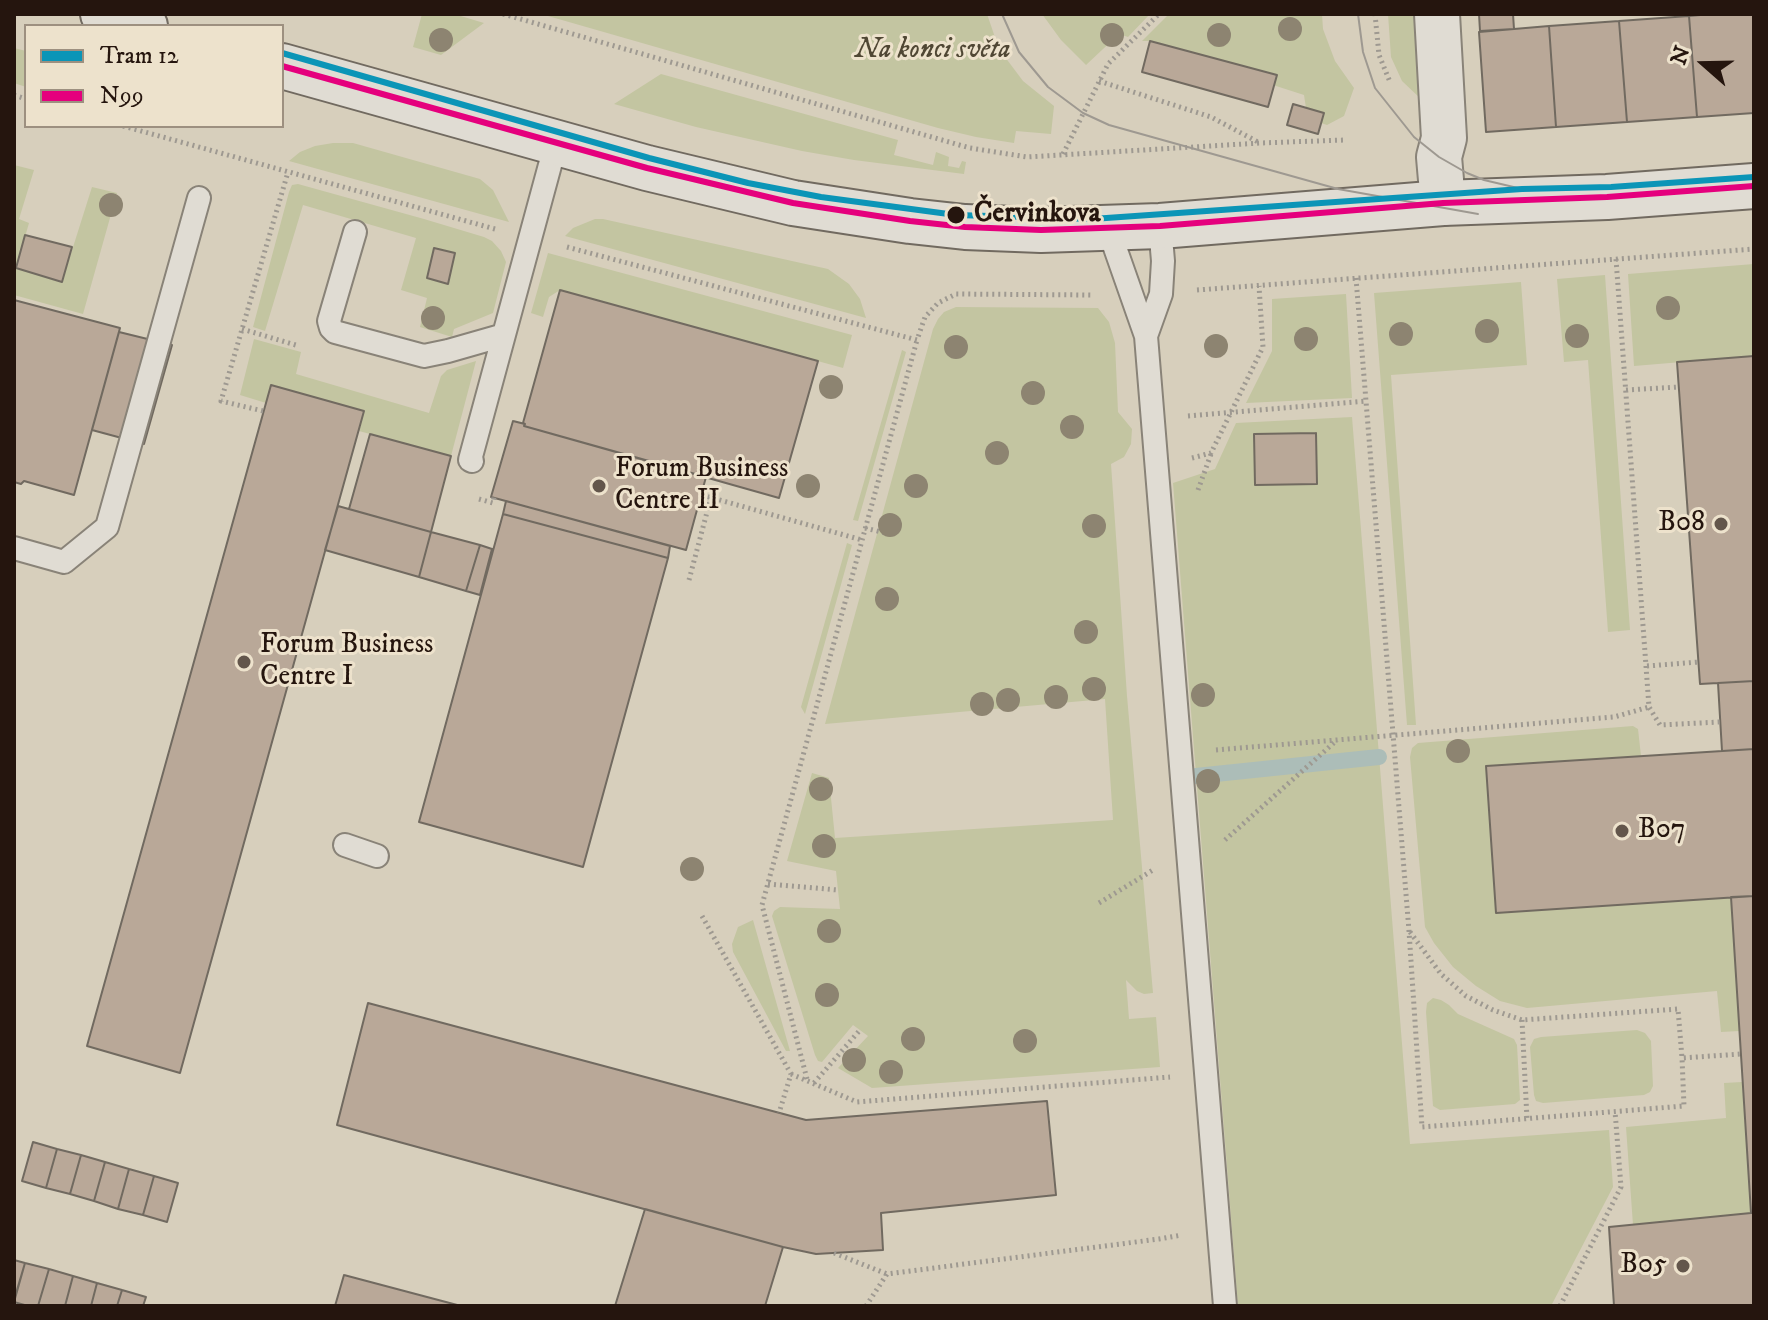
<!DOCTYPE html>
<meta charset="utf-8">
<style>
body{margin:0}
#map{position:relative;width:1768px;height:1320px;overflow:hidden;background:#d7cfbc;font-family:"IM FELL DW Pica",serif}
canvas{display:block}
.frame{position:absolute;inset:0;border:16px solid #25150e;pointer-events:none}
.legend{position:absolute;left:24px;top:24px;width:260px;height:104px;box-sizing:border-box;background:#ede2cc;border:2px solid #9d9080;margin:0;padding:10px 14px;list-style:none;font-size:24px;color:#25150e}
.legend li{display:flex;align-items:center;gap:16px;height:40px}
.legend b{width:40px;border:2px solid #9d9080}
.north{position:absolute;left:1664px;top:24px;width:80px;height:80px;-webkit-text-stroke:6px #ede2cc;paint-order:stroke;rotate:290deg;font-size:22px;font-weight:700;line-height:32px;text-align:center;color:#25150e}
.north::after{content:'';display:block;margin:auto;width:28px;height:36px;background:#25150e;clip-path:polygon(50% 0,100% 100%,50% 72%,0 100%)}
</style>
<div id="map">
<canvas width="1768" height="1320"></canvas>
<div class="frame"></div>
<ul class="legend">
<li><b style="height:10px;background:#0b95b7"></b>Tram 12</li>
<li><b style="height:10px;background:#e5007d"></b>N99</li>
</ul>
<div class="north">N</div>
</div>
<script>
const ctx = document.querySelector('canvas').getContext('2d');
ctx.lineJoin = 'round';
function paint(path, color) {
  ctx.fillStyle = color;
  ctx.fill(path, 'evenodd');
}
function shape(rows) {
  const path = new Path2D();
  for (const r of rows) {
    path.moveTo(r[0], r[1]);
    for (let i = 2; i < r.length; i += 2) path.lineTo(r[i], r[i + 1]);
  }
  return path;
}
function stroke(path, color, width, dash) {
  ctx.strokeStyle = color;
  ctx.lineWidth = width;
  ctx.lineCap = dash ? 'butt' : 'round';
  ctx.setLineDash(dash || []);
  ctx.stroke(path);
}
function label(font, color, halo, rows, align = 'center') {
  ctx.font = font + ' "IM FELL DW Pica",serif';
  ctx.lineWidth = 6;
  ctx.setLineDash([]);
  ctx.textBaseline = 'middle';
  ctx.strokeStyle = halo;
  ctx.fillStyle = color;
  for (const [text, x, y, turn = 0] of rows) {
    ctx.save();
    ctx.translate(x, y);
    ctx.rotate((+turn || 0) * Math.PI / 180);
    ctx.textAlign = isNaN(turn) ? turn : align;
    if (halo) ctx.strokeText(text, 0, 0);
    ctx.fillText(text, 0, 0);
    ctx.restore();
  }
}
const green = shape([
 [422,14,454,14,484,23,441,55,413,47],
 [541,14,987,14,999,49,1023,81,1054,106,1051,134,1016,131,1014,143,976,137,938,128],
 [1042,14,1150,14,1128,37,1119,34,1086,65,1061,40],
 [1169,14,1322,14,1323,29,1335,61,1354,88,1344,116,1327,125,1321,123,1306,108,1304,95,1273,85,1277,75,1150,41,1142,41],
 [1388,14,1415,14,1421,99,1402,81,1391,57],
 [14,48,26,51,26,87,14,83],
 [661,74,898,140,894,155,933,165,936,152,949,157,948,166,959,168,962,161,966,162,964,174,854,160,802,151,696,127,614,104],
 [333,143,353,143,480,179,493,190,509,222,289,161,300,152,315,146],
 [14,165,34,170,19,219,29,223,16,268,62,282,92,187,117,193,83,314,14,295],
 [298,184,424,219,484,237,492,241,501,251,506,262,493,313,454,329,452,337,420,327,427,298,401,290,416,238,303,205,265,331,253,327,289,192,292,185],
 [595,219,603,219,828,269,849,284,860,299,866,318,565,236,573,228],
 [548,253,852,335,843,368,560,290,549,297,543,317,531,313],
 [1754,264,1754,356,1634,366,1628,274],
 [1605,275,1630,630,1608,632,1588,360,1564,362,1557,279],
 [1521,282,1527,365,1391,375,1416,725,1407,725,1374,293],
 [1346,294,1352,398,1246,403,1272,351,1272,299],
 [956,307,1098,308,1109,322,1115,343,1118,412,1132,429,1131,444,1124,457,1111,464,1127,696,1153,993,1144,994,1137,991,1126,980,1129,1019,1156,1017,1160,1067,872,1088,838,1068,868,1036,853,1025,822,1062,818,1061,815,1055,772,916,774,911,780,907,840,909,836,871,787,861,812,773,829,778,835,838,1113,820,1105,699,825,724,933,329,938,319,944,312],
 [254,339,301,352,296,374,429,413,441,376,447,370,476,361,451,456,359,431,364,411,271,385,266,403,240,395],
 [902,350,906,352,858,521,853,520],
 [1352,417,1410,1144,1609,1130,1613,1187,1551,1306,1238,1306,1173,483,1215,469,1236,423],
 [847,543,852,545,805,714,801,707],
 [1633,726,1638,729,1641,756,1731,897,1739,1031,1721,1032,1717,991,1527,1008,1500,1001,1476,986,1453,967,1434,943,1425,927,1410,757,1412,748,1418,743],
 [753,920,790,1051,786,1051,733,952,732,944,738,927],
 [1433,998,1441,1000,1449,1005,1458,1014,1514,1039,1517,1045,1520,1100,1515,1104,1440,1110,1433,1106,1426,1012,1427,1003],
 [1637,1030,1645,1033,1651,1041,1653,1086,1650,1092,1644,1095,1543,1103,1536,1101,1534,1095,1530,1047,1534,1039,1541,1037],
 [1742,1082,1751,1213,1633,1225,1626,1127,1726,1118,1724,1083]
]);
const stream = shape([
 [1196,776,1379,757]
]);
const building = shape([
 [1479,14,1513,14,1514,29,1480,31,1479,14],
 [1712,14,1754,14,1754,113,1697,117,1689,16,1712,14],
 [1689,16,1697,117,1627,122,1619,21,1689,16],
 [1619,21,1627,122,1556,127,1549,26,1619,21],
 [1549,26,1556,127,1486,132,1479,32,1549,26],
 [1150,41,1277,75,1268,107,1142,72,1150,41],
 [1293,104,1324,113,1318,134,1287,125,1293,104],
 [25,235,72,247,62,282,16,268,25,235],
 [434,248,455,253,448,284,427,278,434,248],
 [560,290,818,361,779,498,524,426,525,424,523,423,560,290],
 [14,300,120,328,74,495,24,481,21,484,14,482,14,300],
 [119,332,172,345,144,444,92,430,119,332],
 [1754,356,1754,681,1700,684,1677,362,1754,356],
 [271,385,364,411,180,1073,87,1046,271,385],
 [513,421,525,424,524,426,706,477,686,550,491,497,513,421],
 [1316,433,1317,484,1255,485,1254,434,1316,433],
 [370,434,451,456,431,532,349,509,370,434],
 [506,501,670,546,668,558,503,514,506,501],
 [338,506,431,532,419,577,325,550,338,506],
 [503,514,668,558,583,867,419,822,503,514],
 [431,532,480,545,466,591,419,577,431,532],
 [480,545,492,549,480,595,466,591,480,545],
 [1754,681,1754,749,1722,751,1718,683,1754,681],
 [1754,749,1754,896,1496,913,1486,766,1754,749],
 [1754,896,1754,1213,1751,1213,1731,897,1754,896],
 [368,1003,806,1120,1047,1101,1056,1195,881,1213,883,1250,816,1254,783,1247,337,1125,368,1003],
 [33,1142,57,1149,46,1188,22,1181,33,1142],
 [57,1149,81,1155,70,1194,46,1188,57,1149],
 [81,1155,105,1162,94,1201,70,1194,81,1155],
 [105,1162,129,1169,118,1209,94,1201,105,1162],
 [129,1169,154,1176,143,1215,118,1209,129,1169],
 [154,1176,178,1183,167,1222,143,1215,154,1176],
 [645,1209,783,1247,765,1306,615,1306,645,1209],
 [1751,1213,1754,1213,1754,1306,1614,1306,1609,1227,1751,1213],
 [14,1260,25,1263,14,1300,14,1260],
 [25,1263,49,1269,38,1306,28,1306,14,1302,25,1263],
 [49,1269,73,1276,65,1306,38,1306,49,1269],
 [344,1275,461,1306,335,1306,344,1275],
 [73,1276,97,1283,91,1306,65,1306,73,1276],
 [97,1283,122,1290,117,1306,91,1306,97,1283],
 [122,1290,146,1297,143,1306,117,1306,122,1290]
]);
const path = shape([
 [503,14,970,148,1027,157,1260,143,1345,140],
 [1375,14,1379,55,1390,82],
 [1099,81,1211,117,1258,142],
 [14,95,26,99],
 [123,126,495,229],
 [1063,154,1108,64,1159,14],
 [567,247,917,340,925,317,938,303,956,294,1092,295],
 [1616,259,1649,707,1660,725,1720,722],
 [1356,278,1409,931,1422,1127,1684,1106,1682,1058],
 [1197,290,1754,249],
 [242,329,299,346],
 [1626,390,1679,387],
 [263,411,221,401,288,172],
 [1188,416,1366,401],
 [1192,458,1211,453,1263,347,1259,286],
 [1198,490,1211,454],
 [702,495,862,540],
 [479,499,493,503,494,497],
 [865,528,889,534],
 [689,580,711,497],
 [1647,666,1699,662],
 [1216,750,1614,717,1649,707],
 [1225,840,1337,740],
 [768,884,838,890],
 [1099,903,1153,870],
 [702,916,791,1074,779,1113],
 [1410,932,1441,974,1466,996,1493,1010,1522,1020,1678,1009,1682,1058,1741,1054],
 [1522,1020,1527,1119],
 [791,1074,857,1102,1170,1077],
 [807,1079,762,905,917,340],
 [814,1083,860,1030],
 [834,1253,887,1274],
 [866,1306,887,1274,1159,1239,1182,1235],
 [1560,1306,1621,1187,1615,1111]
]);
const lane = shape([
 [1104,229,1113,242,1146,336,1225,1306],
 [355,232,329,321,331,328,335,332,424,356,448,351,504,335],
 [1146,336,1161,294,1163,261,1160,226],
 [472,461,470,460,556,143],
 [14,548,64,562,107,527,199,198],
 [345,845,377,856]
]);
const street = shape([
 [1437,14,1444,138,1439,157,1443,203]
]);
const secondary = shape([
 [103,14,145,26],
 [282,66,647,168,793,203,910,221,965,227,1041,230,1160,226,1443,203,1607,197,1754,186]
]);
const tram = shape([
 [1002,14,1019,52,1048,87,1083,113,1109,125,1338,189,1478,214],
 [1358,14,1363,52,1375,88,1414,137,1439,157,1467,173,1484,180,1522,189]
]);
const bus1 = shape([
 [282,66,647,168,793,203,910,221,965,227,1041,230,1160,226,1443,203,1607,197,1754,186]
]);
const tram1 = shape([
 [282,53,649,158,748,183,821,197,956,215,1092,219,1522,189,1611,187,1754,177]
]);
const trees = [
 [1290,29],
 [1112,35],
 [1219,35],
 [441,40],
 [111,205],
 [1668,308],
 [433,318],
 [1487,331],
 [1401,334],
 [1577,336],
 [1306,339],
 [1216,346],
 [956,347],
 [831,387],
 [1033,393],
 [1072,427],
 [997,453],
 [808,486],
 [916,486],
 [890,525],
 [1094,526],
 [887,599],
 [1086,632],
 [1094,689],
 [1203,695],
 [1056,697],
 [1008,700],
 [982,704],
 [1458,751],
 [1208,781],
 [821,789],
 [824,846],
 [692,869],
 [829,931],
 [827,995],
 [913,1039],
 [1025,1041],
 [854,1060],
 [891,1072]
];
const markers = [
 [956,215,10,"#25150e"],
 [599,486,8,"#63564b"],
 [1721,524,8,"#63564b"],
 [244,662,8,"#63564b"],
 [1622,831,8,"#63564b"],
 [1683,1266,8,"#63564b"]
];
const parkNames = [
 ["Na konci světa",933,51]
];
const stopNames = [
 ["Červinkova",974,215]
];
const poiNames = [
 ["Forum Business",615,470],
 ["Centre II",615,502],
 ["B08",1705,524,"right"],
 ["Forum Business",260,646],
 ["Centre I",260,678],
 ["B07",1638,831],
 ["B05",1667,1266,"right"]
];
paint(green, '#c3c5a1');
stroke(stream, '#acbdb8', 16);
paint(building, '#b9a898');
stroke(building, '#716a60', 2);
stroke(lane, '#898378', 26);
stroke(street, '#898378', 48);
stroke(secondary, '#716a60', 48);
stroke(path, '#9e9991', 5, [2, 4]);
stroke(lane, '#e0dcd3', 22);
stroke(street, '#e0dcd3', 44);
stroke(secondary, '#e0dcd3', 44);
stroke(tram, '#9e9991', 2);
stroke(bus1, '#e5007d', 6);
stroke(tram1, '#0b95b7', 6);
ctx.fillStyle = '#8d8471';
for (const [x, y] of trees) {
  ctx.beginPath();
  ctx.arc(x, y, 12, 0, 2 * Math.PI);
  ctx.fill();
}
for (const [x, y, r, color] of markers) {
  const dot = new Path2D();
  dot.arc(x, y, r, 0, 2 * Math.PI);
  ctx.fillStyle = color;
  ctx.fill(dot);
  stroke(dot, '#ede2cc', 3);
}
label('italic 28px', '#504734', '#ede2cc', parkNames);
label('bold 28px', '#25150e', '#ede2cc', stopNames, 'left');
label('28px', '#25150e', '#ede2cc', poiNames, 'left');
</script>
